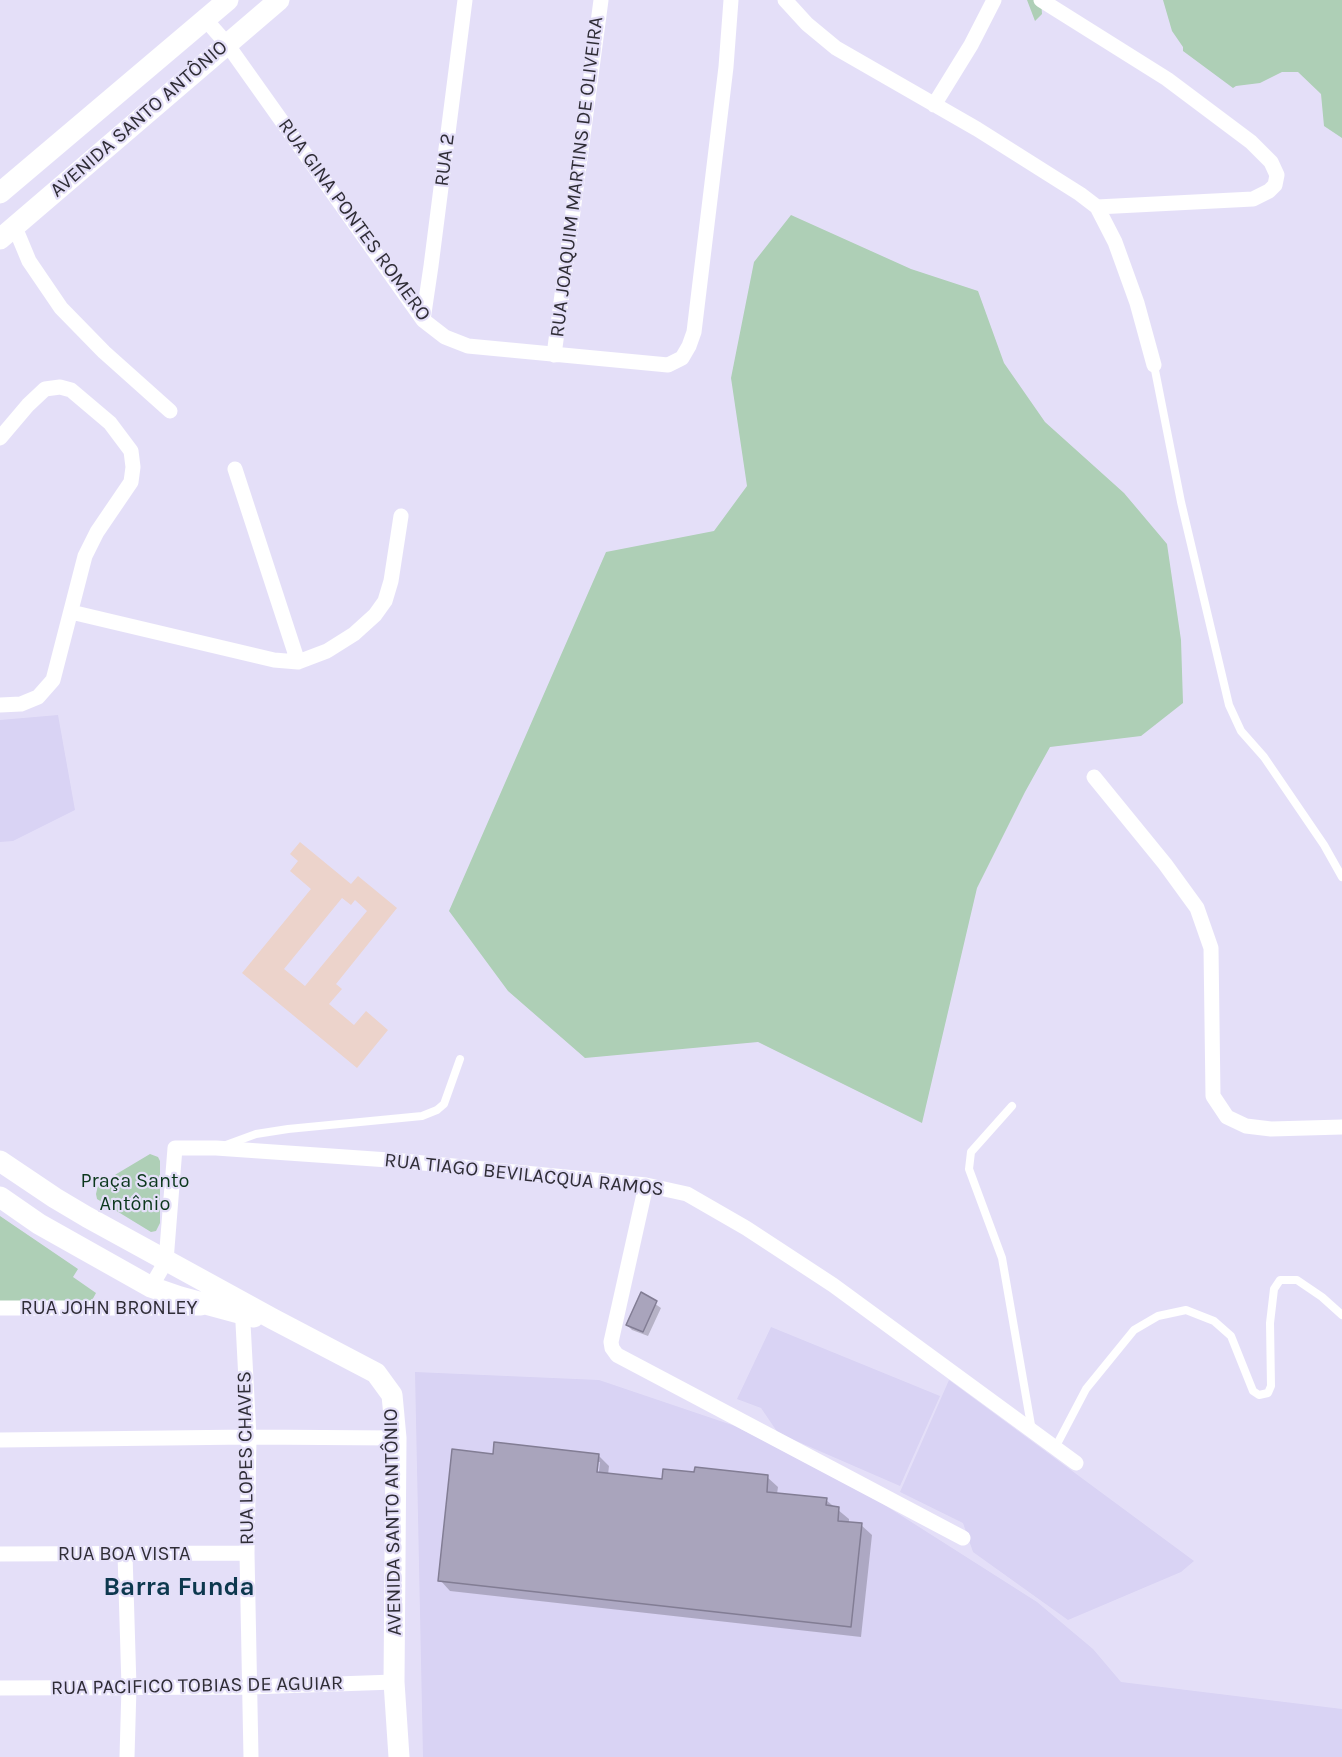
<!DOCTYPE html>
<meta charset="utf-8">
<style>
body{margin:0}
canvas{display:block;background:#e4dff8}
</style>
<canvas width="1342" height="1757"></canvas>
<script>
const ctx = document.querySelector('canvas').getContext('2d');
ctx.lineJoin = 'round';
function paint(path, color) {
  ctx.fillStyle = color;
  ctx.fill(path, 'evenodd');
}
function shape(rows) {
  const path = new Path2D();
  for (const r of rows) {
    path.moveTo(r[0], r[1]);
    for (let i = 2; i < r.length; i += 2) path.lineTo(r[i], r[i + 1]);
  }
  return path;
}
function stroke(path, color, width, dash) {
  ctx.strokeStyle = color;
  ctx.lineWidth = width;
  ctx.lineCap = dash ? 'butt' : 'round';
  ctx.setLineDash(dash || []);
  ctx.stroke(path);
}
function label(font, color, halo, rows, align = 'center') {
  ctx.font = font + ' Karla,sans-serif';
  ctx.lineWidth = 4.5;
  ctx.setLineDash([]);
  ctx.textBaseline = 'middle';
  ctx.strokeStyle = halo;
  ctx.fillStyle = color;
  for (const [text, x, y, turn = 0] of rows) {
    ctx.save();
    ctx.translate(x, y);
    ctx.rotate((+turn || 0) * Math.PI / 180);
    ctx.textAlign = isNaN(turn) ? turn : align;
    if (halo) ctx.strokeText(text, 0, 0);
    ctx.fillText(text, 0, 0);
    ctx.restore();
  }
}
const built = shape([
 [58,715,75,810,13,841,0,842,0,720],
 [771,1327,940,1396,900,1486,778,1433,761,1408,737,1399],
 [415,1372,599,1380,735,1426,861,1490,1037,1602,1093,1649,1121,1682,1342,1709,1342,1757,423,1757],
 [949,1380,1194,1561,1181,1572,1068,1620,973,1552,963,1523,900,1492]
]);
const medical = shape([
 [300,842,351,884,358,876,397,908,336,984,342,989,329,1004,354,1025,366,1011,388,1030,357,1068,242,973,311,889,290,871,298,861,290,854],
 [342,898,351,905,355,900,367,911,305,986,284,969]
]);
const green = shape([
 [1027,0,1041,0,1042,14,1035,21],
 [1163,0,1342,0,1342,138,1324,126,1321,94,1298,72,1282,72,1260,83,1236,86,1233,88,1183,51,1183,47,1172,31],
 [791,215,911,269,978,291,1004,363,1045,422,1124,493,1167,544,1181,640,1183,703,1141,736,1050,747,1025,792,977,888,922,1123,758,1042,585,1058,508,991,449,911,606,552,714,531,747,486,731,378,754,262],
 [150,1154,158,1157,160,1161,160,1223,156,1231,151,1232,97,1199,96,1194,98,1185],
 [0,1216,78,1269,73,1277,96,1293,90,1304,0,1303]
]);
const shadow = shape([
 [641,1294,661,1308,648,1336,632,1330,627,1325],
 [495,1455,598,1455,609,1466,608,1475,663,1481,767,1477,778,1487,777,1494,826,1500,849,1519,849,1523,861,1525,872,1535,861,1637,450,1591,440,1580],
 [597,1462,600,1462,598,1480,595,1479]
]);
const building = shape([
 [641,1292,657,1301,643,1332,626,1325,641,1292],
 [494,1442,599,1454,597,1472,662,1479,663,1469,694,1472,695,1467,768,1475,767,1492,827,1498,826,1505,839,1507,838,1521,862,1523,851,1627,438,1581,452,1449,493,1454,494,1442]
]);
const service = shape([
 [1154,365,1181,502,1229,705,1241,731,1264,757,1324,845,1342,877],
 [1012,1106,971,1152,969,1169,1002,1258,1032,1431],
 [226,1145,256,1134,288,1129,422,1116,437,1110,444,1104,460,1059],
 [1055,1448,1086,1389,1134,1330,1158,1316,1186,1310,1214,1321,1231,1336,1253,1391,1259,1395,1268,1393,1271,1386,1270,1323,1274,1289,1280,1280,1297,1280,1322,1297,1342,1315]
]);
const minor = shape([
 [785,0,807,24,836,48,977,129,1080,194,1097,207,1115,242,1137,303,1154,365],
 [1041,0,1167,79,1251,142,1271,162,1277,175,1275,185,1269,191,1253,199,1097,207],
 [205,19,227,44,423,320,445,337,468,346,668,365,682,358,689,346,694,332,726,67,731,0],
 [934,105,971,45,994,0],
 [14,225,29,261,61,308,104,352,170,411],
 [423,320,431,266,465,0],
 [554,355,601,0],
 [0,438,28,405,45,389,60,387,71,390,110,423,131,451,133,467,131,482,97,532,85,556,53,680,38,697,21,704,0,705],
 [235,469,298,662],
 [71,612,274,660,298,662,327,651,354,634,375,615,385,601,391,581,401,516],
 [1094,777,1165,864,1197,908,1211,948,1213,1096,1227,1117,1246,1126,1271,1129,1342,1127],
 [646,1185,611,1342,612,1348,617,1355,963,1538],
 [151,1287,166,1261,175,1148,216,1148,403,1161,646,1185,687,1194,746,1228,833,1285,1076,1463],
 [242,1304,249,1437,247,1553,251,1757],
 [0,1308,201,1308],
 [0,1440,249,1437,396,1438],
 [0,1554,247,1553],
 [125,1554,129,1687,127,1757],
 [0,1688,250,1687,394,1682]
]);
const secondary = shape([
 [0,193,228,0],
 [0,239,279,0],
 [0,1161,55,1198,87,1217,273,1319,376,1373,392,1395,396,1438,394,1682,399,1757],
 [0,1197,39,1224,151,1287,180,1297,254,1317]
]);
const streetNames = [
 ["AVENIDA SANTO ANTÔNIO",139,119,-41],
 ["RUA 2",445,160,-83],
 ["RUA JOAQUIM MARTINS DE OLIVEIRA",577,177,-83],
 ["RUA GINA PONTES ROMERO",354,220,54],
 ["RUA TIAGO BEVILACQUA RAMOS",524,1175,6],
 ["RUA JOHN BRONLEY",109,1308],
 ["RUA LOPES CHAVES",246,1458,-91],
 ["AVENIDA SANTO ANTÔNIO",393,1522,-91],
 ["RUA BOA VISTA",124,1554],
 ["RUA PACIFICO TOBIAS DE AGUIAR",197,1686,-1]
];
const parkNames = [
 ["Praça Santo",135,1181],
 ["Antônio",135,1204]
];
const districtNames = [
 ["Barra Funda",179,1588]
];
paint(built, '#d9d3f4');
paint(medical, '#ecd3cb');
paint(green, '#aecfb6');
paint(shadow, '#0003');
paint(building, '#a9a4bc');
stroke(building, '#827d94', 1.5);
stroke(service, '#fff', 8);
stroke(minor, '#fff', 15);
stroke(secondary, '#fff', 21);
label('20px', '#2f2d36', '#e4dff8', streetNames);
label('20px', '#0b371c', '#e4dff8', parkNames);
label('bold 26px', '#0d384e', '#e4dff8', districtNames);
</script>
